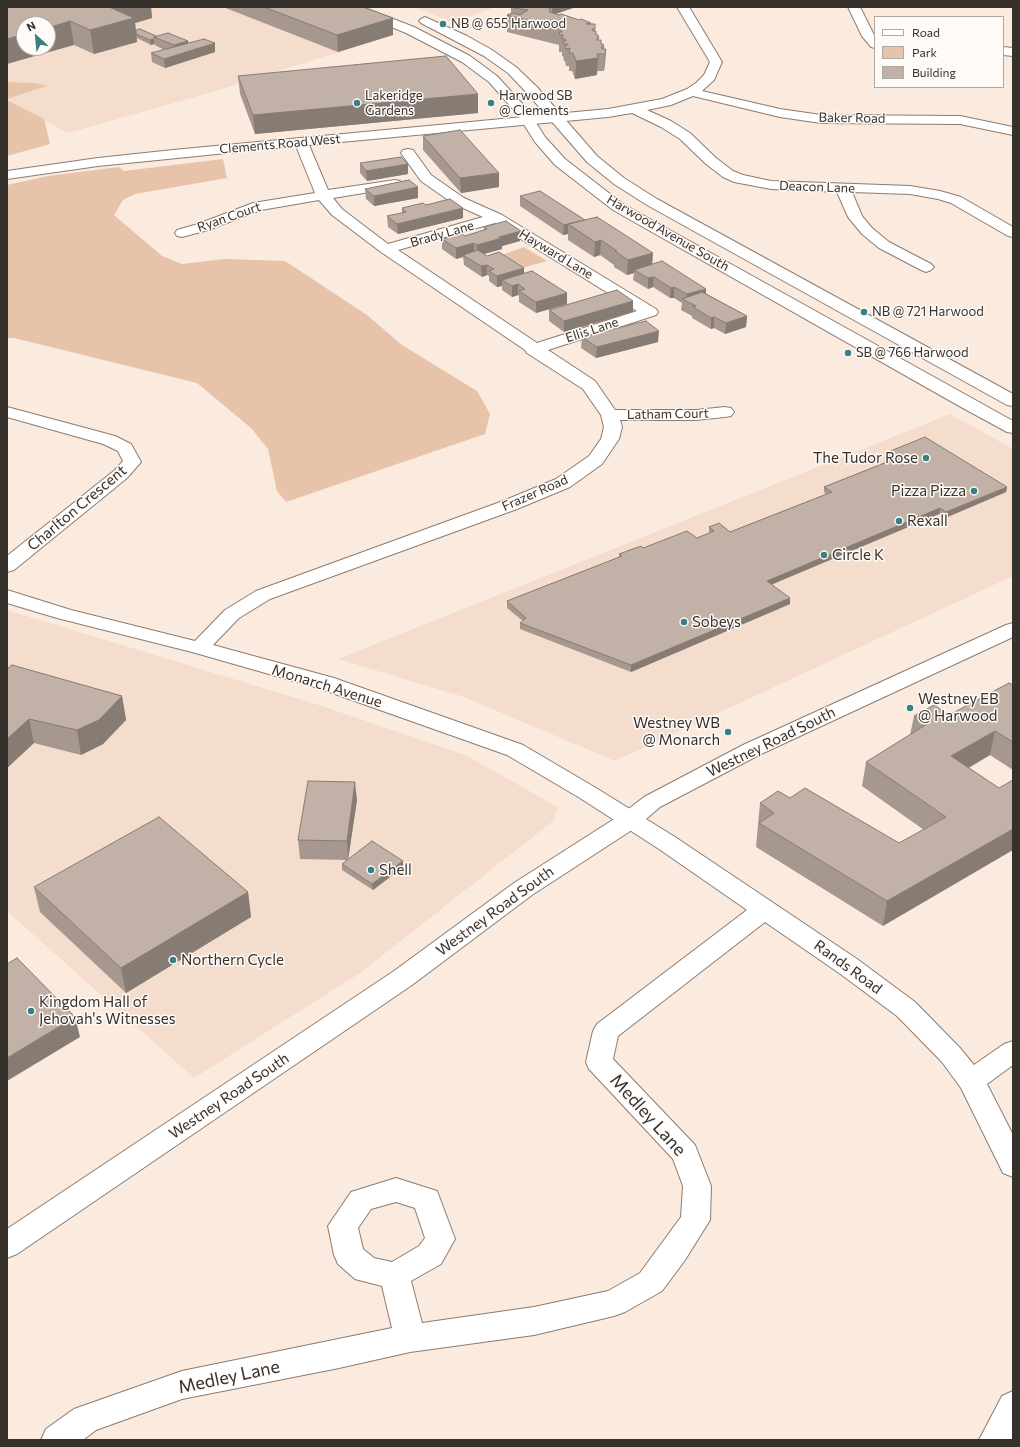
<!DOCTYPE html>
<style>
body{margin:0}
#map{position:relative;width:1020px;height:1447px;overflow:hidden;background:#fbeade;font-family:Commissioner,sans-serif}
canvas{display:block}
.frame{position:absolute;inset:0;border:8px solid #37312c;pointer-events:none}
.legend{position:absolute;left:874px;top:16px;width:130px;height:72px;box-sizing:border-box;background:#fefaf8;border:1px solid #aeaaa6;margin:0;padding:5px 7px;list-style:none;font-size:12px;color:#37312c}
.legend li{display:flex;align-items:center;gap:8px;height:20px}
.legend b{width:20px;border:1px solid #aeaaa6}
.north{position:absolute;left:16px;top:16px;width:40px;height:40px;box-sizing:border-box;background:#fefaf8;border:1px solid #aeaaa6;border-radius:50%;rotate:333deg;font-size:11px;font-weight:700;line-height:16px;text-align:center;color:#37312c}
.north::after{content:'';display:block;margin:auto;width:14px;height:18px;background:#388085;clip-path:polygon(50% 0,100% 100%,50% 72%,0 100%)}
</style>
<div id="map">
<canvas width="1020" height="1447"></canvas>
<div class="frame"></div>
<ul class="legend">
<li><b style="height:5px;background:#fff"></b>Road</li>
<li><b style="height:11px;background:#e7c3aa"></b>Park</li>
<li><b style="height:11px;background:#c1b1a6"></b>Building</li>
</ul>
<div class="north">N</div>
</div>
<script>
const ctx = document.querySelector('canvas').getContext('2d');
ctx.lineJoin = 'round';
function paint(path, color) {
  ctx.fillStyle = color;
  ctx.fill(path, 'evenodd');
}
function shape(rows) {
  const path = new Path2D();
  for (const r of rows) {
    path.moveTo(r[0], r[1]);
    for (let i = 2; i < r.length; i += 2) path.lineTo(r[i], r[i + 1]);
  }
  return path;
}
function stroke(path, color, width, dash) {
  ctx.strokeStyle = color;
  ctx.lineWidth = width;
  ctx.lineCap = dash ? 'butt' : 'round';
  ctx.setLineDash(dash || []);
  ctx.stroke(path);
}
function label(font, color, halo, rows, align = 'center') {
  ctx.font = font + ' Commissioner,sans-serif';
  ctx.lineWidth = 3;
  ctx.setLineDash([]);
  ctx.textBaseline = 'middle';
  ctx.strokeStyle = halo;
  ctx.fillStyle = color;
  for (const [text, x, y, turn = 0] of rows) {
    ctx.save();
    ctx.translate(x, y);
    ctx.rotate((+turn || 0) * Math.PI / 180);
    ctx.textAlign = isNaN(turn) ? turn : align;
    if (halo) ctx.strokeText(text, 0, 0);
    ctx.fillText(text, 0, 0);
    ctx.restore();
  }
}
const built = shape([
 [7,7,325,7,393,35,209,93,68,133,7,100,7,99,46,86,35,83,7,82],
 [24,24,48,24,48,48,24,48],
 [414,7,496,7,452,22],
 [950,414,1013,449,1013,576,615,761,464,697,338,659],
 [7,610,322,706,465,755,558,807,553,821,360,973,194,1078,7,911]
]);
const green = shape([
 [7,82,35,83,47,86,7,99],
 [7,100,44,119,50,144,7,156],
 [223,159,227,178,135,194,123,200,114,215,162,256,182,264,225,259,285,261,367,315,402,345,477,391,490,414,485,434,286,502,277,491,268,449,251,428,197,383,14,338,7,338,7,185,48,176,119,167,124,171],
 [524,247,547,261,522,268,502,255]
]);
const minor = shape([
 [677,7,689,7,722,62,714,80,702,91,780,109,821,115,960,116,1013,127,1013,135,960,124,821,123,780,117,693,96,671,105,647,110,671,121,690,133,716,158,733,171,743,175,771,181,910,186,940,191,961,197,1013,227,1013,237,1008,236,951,203,938,199,910,194,852,192,862,216,872,228,889,242,931,264,934,267,931,270,926,272,921,270,879,248,862,234,848,217,837,192,771,189,734,182,723,177,706,164,680,139,661,127,632,113,608,117,309,145,328,190,395,180,400,181,402,184,400,187,333,198,342,209,388,244,483,217,454,204,421,181,401,153,403,150,408,149,413,150,431,175,464,198,502,215,656,309,658,312,656,315,548,350,595,381,615,410,696,410,725,407,731,408,734,412,731,416,725,417,696,420,620,420,622,427,619,439,602,464,570,487,517,509,270,599,239,618,213,645,334,678,523,745,596,788,675,837,857,959,915,1002,960,1048,974,1065,1004,1044,1013,1041,1013,1065,987,1084,1013,1135,1013,1177,1003,1173,961,1088,942,1062,897,1016,839,973,765,922,618,1036,613,1059,695,1145,711,1186,710,1220,685,1260,662,1291,625,1312,614,1316,534,1335,410,1352,339,1368,182,1399,96,1430,83,1440,41,1440,46,1429,74,1409,182,1371,392,1328,382,1286,355,1279,338,1264,334,1255,328,1226,351,1192,396,1178,437,1191,455,1239,441,1264,411,1281,422,1323,534,1307,608,1291,640,1273,681,1217,683,1186,673,1159,589,1069,586,1062,593,1031,597,1024,747,910,659,849,580,798,507,755,318,688,192,652,57,618,7,603,7,590,71,610,195,641,225,610,256,591,503,501,556,479,589,456,601,439,604,427,601,415,583,389,527,353,525,350,381,252,332,215,319,200,261,210,208,230,182,237,177,236,175,233,177,230,198,224,253,203,315,193,296,146,98,166,7,179,7,171,98,158,173,150,608,109,662,99,687,89,696,83,704,75,710,62,677,7],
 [495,223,637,311,537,343,398,250,495,223],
 [396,1202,415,1208,425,1238,419,1246,392,1262,374,1258,363,1249,358,1228,371,1209,396,1202],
 [848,7,860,7,875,37,875,48,871,47,862,36,848,7],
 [1003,47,1013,48,1013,56,1003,55,1003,47],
 [7,407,115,436,131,444,141,462,127,478,14,570,7,572,7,556,115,470,123,461,118,451,103,444,7,417,7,407],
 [1013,1391,1012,1440,979,1440,1002,1396,1013,1391]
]);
const major = shape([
 [346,7,362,7,414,27,470,56,497,76,528,110,545,137,565,159,623,204,1013,421,1013,433,1007,432,961,407,613,210,555,165,535,142,518,115,489,82,462,62,406,33,348,9,346,7],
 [425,17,467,36,492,50,516,67,537,87,597,156,624,178,657,199,1013,394,1013,406,1007,405,647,205,614,184,587,162,527,93,508,73,484,56,421,23,419,21,421,19,425,17],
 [1013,623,1013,637,759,755,660,807,638,826,532,895,412,985,17,1254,7,1258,7,1229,394,971,514,883,622,814,644,797,743,745,1006,625,1013,623]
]);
const wall = shape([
 [7,7,151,7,152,18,135,23,136,30,156,36,188,43,215,52,165,68,152,62,151,53,164,50,155,45,154,44,151,45,137,38,137,42,94,54,74,45],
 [223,7,363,7,393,35,338,52],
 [511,7,573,7,573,8,556,14,590,24,595,24,595,31,596,35,599,38,598,40,601,44,604,47,604,49,606,49,604,71,597,71,597,75,575,79,572,71,569,71,569,66,566,66,565,61,564,61,563,56,562,56,562,52,559,52,559,45,507,32,507,15,511,13],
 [238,76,478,94,478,113,255,134,240,94],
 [423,136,499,187,461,193,423,150],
 [360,163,408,164,408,174,367,181,360,173],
 [418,187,418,198,374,206,366,199,365,189],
 [520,196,652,264,747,316,746,327,725,334,714,328,711,329,692,318,692,316,681,310,682,303,674,298,670,298,653,287,648,289,633,280,634,273,627,275,614,267,614,265,600,255,594,257,568,240,568,234,563,235,520,206],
 [426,205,463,218,398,234,388,227,387,216,402,213,402,208],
 [484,227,520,241,502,246,502,249,483,254,487,256,524,273,567,304,536,313,519,302,519,296,518,295,512,297,502,290,502,286,497,287,489,281,489,276,487,275,482,277,464,265,463,257,456,259,442,249,442,239,465,236,484,230],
 [633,301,633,312,564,332,549,321,549,310],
 [582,337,658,342,596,358,581,348],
 [888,452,1007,487,1006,492,945,518,939,514,772,584,790,604,631,672,520,629,520,623,523,621,507,608,507,601,619,557,619,554,643,548,697,538,709,533,709,527,730,532,826,494,824,492,824,487,891,460,887,458],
 [7,669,122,696,126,720,103,744,81,755,34,743,7,768],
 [1013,685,1013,770,990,755,969,768,999,788,883,926,756,847,760,803,790,798,899,843,924,830,862,786,866,762,910,735,914,716,949,715],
 [357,800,348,859,403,861,403,867,373,890,342,870,342,864,347,860,300,859,298,840],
 [34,887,248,892,251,917,126,993,40,912]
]);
const shadedWall = shape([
 [107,7,151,7,152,18,135,23,137,42,94,54,90,30],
 [552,7,573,7,573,8,552,15],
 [393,18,393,35,338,52,337,35],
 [70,21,74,45,7,64,7,39,24,34,24,48,48,48,48,28],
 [154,39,154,44,151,45,150,40],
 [188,41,189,50,175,54,174,45],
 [215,43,215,52,165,68,164,59],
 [606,49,605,66,604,71,605,54],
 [598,58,597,75,575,79,576,61],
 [478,94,478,113,255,134,253,115],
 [408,164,408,174,367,181,366,171],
 [499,173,499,187,461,193,460,178],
 [418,187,418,198,374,206,374,196],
 [463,208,463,218,398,234,397,224],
 [585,220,568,224,568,234,563,235,564,225],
 [521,231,520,241,502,246,502,249,477,256,477,245,499,237],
 [601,240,600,255,594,257,595,242],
 [474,243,474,254,463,255,463,257,456,259,456,248],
 [653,253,652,268,634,270,634,273,627,275,628,260],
 [487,265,487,275,482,277,481,266],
 [524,268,524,279,502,280,502,286,497,287,497,276],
 [654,277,653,287,648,289,648,278],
 [518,284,518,295,512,297,512,286],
 [674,287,674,298,670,298,671,288],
 [706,289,706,299,686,301,687,294],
 [567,293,567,304,536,313,536,302],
 [633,301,633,312,564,332,564,321],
 [747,316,746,327,725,334,726,323],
 [714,317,714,328,711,329,711,318],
 [659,331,658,342,596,358,597,347],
 [1007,487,1006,492,945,518,946,512],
 [940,508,939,514,766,587,767,581],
 [790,598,790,604,631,672,631,665],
 [122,696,126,720,103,744,81,755,77,730],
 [29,719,34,743,7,768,7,739],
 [995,731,990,755,946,780,951,756],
 [355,782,357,800,348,860,347,841],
 [1013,829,1013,850,883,926,887,901],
 [403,861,403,867,373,890,372,884],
 [248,892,251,917,126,993,121,968],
 [75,1017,80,1037,7,1081,7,1058]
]);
const building = shape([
 [7,7,109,7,134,18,90,30,70,21,48,28,48,24,24,24,24,34,7,39,7,7],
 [264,7,363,7,393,18,337,35,264,7],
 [514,7,549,7,550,12,559,15,561,14,579,20,581,19,591,23,586,24,595,24,595,29,592,29,593,31,596,31,596,35,598,35,599,38,597,38,597,40,601,40,601,44,603,44,604,47,601,47,602,49,606,49,605,54,597,54,598,58,576,61,573,53,569,53,570,48,566,49,565,45,568,45,568,44,564,44,563,41,566,41,565,39,562,39,563,35,560,35,559,32,562,32,560,28,507,15,512,13,520,15,528,10,514,8,514,7],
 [140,29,156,36,154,37,154,39,150,40,136,34,136,30,140,29],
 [168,33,188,41,174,45,154,37,168,33],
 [204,39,215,43,164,59,151,53,204,39],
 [446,56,478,94,253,115,238,76,446,56],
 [460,130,499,173,460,178,423,136,460,130],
 [401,157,408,164,366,171,360,163,401,157],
 [409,180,418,187,374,196,365,189,409,180],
 [540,191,585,220,564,225,520,196,540,191],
 [450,199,463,208,397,224,387,216,406,212,402,208,423,203,426,205,450,199],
 [597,217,653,253,628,260,615,251,617,251,601,240,595,242,568,224,597,217],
 [506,221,521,231,499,237,502,238,477,245,474,243,456,248,442,239,462,234,465,236,487,229,484,227,506,221],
 [478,250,487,256,499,252,524,268,497,276,489,271,494,269,487,265,481,266,463,255,478,250],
 [662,261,706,289,687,294,674,287,671,288,654,277,648,278,634,270,662,261],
 [532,271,567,293,536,302,519,291,525,289,518,284,512,286,502,280,532,271],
 [617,290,633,301,564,321,549,310,617,290],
 [702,292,747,316,726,323,714,317,711,318,693,307,696,306,682,299,702,292],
 [646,321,659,331,597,347,582,337,646,321],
 [925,437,1007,487,946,512,940,508,767,581,790,598,631,665,520,623,526,618,507,601,622,556,619,554,641,546,643,548,687,531,697,538,714,531,709,527,719,523,730,532,832,492,824,487,897,458,888,452,925,437],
 [12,665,122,696,99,720,77,730,29,719,7,739,7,669,12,665],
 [1009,683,1013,685,1013,742,995,731,951,756,999,788,1013,780,1013,829,887,901,759,823,774,813,760,803,778,791,790,798,805,788,899,843,946,817,866,762,927,724,914,716,934,705,949,715,1009,683],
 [308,781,355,782,347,841,298,840,308,781],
 [159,817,248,892,121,968,34,887,159,817],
 [372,841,403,861,372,884,342,864,372,841],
 [17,958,75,1017,7,1058,7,964,17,958]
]);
const markers = [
 [443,24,4,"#388085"],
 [357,103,4,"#388085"],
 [491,103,4,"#388085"],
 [864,312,4,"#388085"],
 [848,353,4,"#388085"],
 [926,458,4,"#388085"],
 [974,491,4,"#388085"],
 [899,521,4,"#388085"],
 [824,555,4,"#388085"],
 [684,622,4,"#388085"],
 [910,708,4,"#388085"],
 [728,732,4,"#388085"],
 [371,870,4,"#388085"],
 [173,960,4,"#388085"],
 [31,1011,4,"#388085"]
];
const farPoinames = [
 ["NB @ 655 Harwood",451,24],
 ["Lakeridge",365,96],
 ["Gardens",365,111],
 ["Harwood SB",499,96],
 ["@ Clements",499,111],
 ["NB @ 721 Harwood",872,312],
 ["SB @ 766 Harwood",856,353]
];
const farStreetnames = [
 ["Baker Road",852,118,1],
 ["Clements Road West",280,144,-5],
 ["Deacon Lane",817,187,2],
 ["Ryan Court",229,217,-19],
 ["Harwood Avenue South",668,233,30],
 ["Brady Lane",442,234,-16],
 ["Hayward Lane",556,254,31],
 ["Ellis Lane",592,330,-18],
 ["Latham Court",668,414,-1],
 ["Frazer Road",535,493,-24]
];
const poiNames = [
 ["The Tudor Rose",918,458,"right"],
 ["Pizza Pizza",966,491,"right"],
 ["Rexall",907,521],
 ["Circle K",832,555],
 ["Sobeys",692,622],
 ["Westney EB",918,699],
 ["@ Harwood",918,716],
 ["Westney WB",720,723,"right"],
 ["@ Monarch",720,740,"right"],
 ["Shell",379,870],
 ["Northern Cycle",181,960],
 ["Kingdom Hall of",39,1002],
 ["Jehovah's Witnesses",39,1019]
];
const streetNames = [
 ["Charlton Crescent",77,508,-40],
 ["Monarch Avenue",327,686,17],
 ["Westney Road South",771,742,-26],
 ["Westney Road South",495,911,-36],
 ["Rands Road",848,967,36],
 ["Westney Road South",229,1096,-34]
];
const nearStreetnames = [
 ["Medley Lane",648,1115,48],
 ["Medley Lane",229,1377,-12]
];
paint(built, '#f5ddcd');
paint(green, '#e7c3aa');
stroke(minor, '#8b7c72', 2);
stroke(major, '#8b7c72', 2);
paint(minor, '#fff');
paint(major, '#fff');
paint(wall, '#a6988f');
paint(shadedWall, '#877c74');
paint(building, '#c1b1a6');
stroke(building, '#877c74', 1);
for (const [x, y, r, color] of markers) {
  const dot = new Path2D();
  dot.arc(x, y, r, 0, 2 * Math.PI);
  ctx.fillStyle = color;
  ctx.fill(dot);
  stroke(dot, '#fefaf8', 1.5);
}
label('13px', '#37312c', '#fefaf8', farPoinames, 'left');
label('13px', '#37312c', '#fefaf8', farStreetnames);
label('15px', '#37312c', '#fefaf8', poiNames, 'left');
label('15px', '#37312c', '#fefaf8', streetNames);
label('18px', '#37312c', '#fefaf8', nearStreetnames);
</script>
